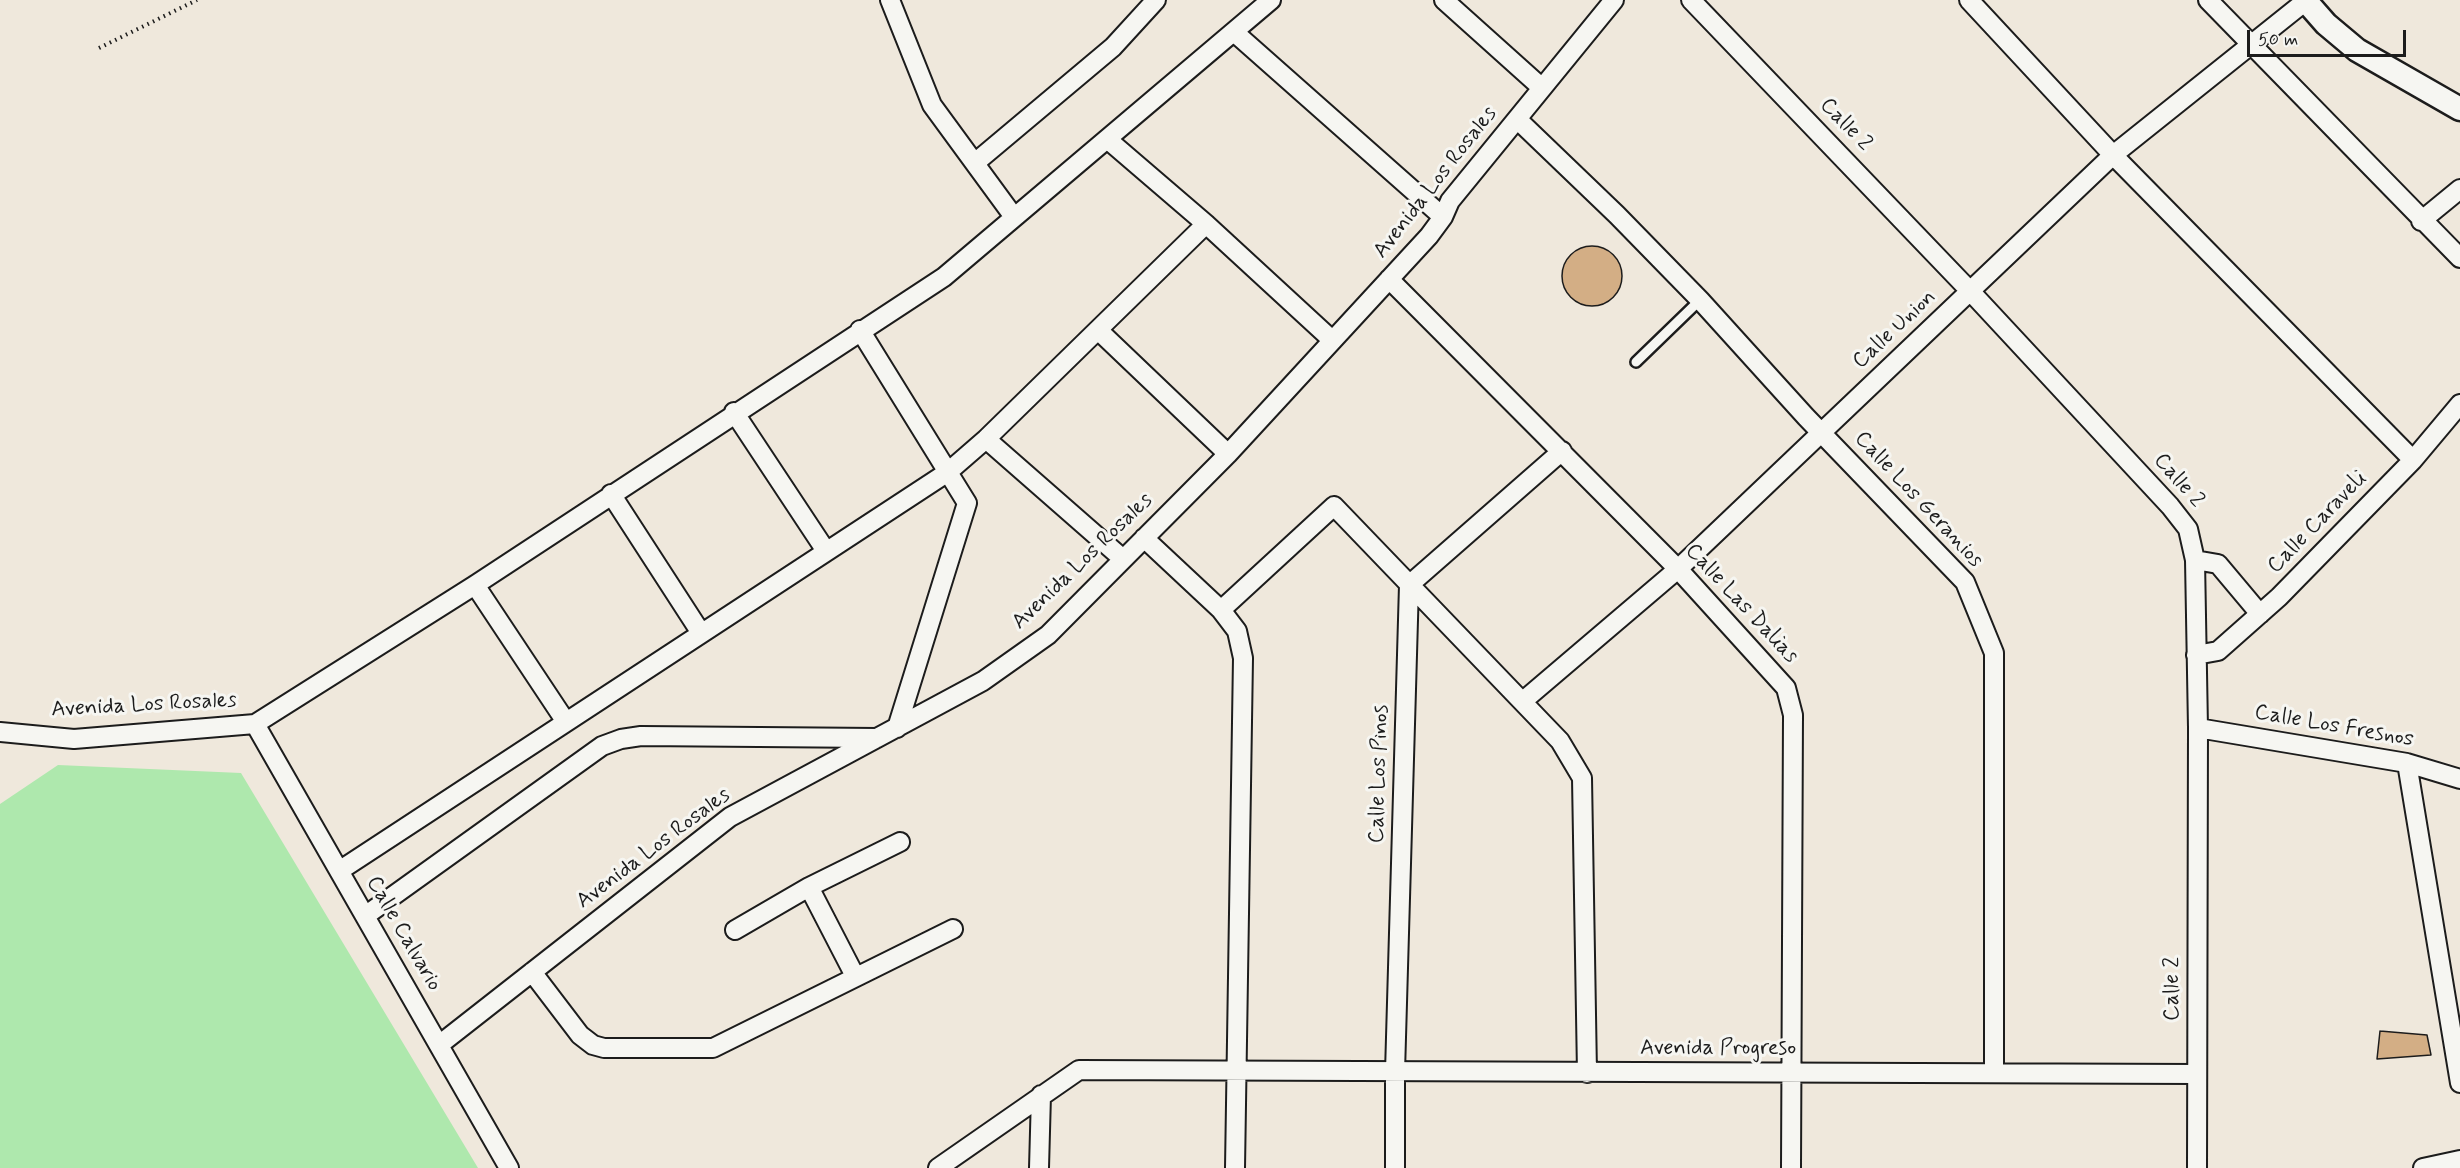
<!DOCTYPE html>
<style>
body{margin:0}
#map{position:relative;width:2460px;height:1168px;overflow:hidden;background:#efe8dc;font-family:Mynerve,sans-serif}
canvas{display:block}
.scale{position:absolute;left:2247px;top:30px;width:159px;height:27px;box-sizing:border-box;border:3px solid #1c1c1c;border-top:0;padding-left:8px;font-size:18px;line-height:21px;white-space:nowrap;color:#1c1c1c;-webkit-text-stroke:4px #f6f6f2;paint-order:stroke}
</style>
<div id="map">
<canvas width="2460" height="1168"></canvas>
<div class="scale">50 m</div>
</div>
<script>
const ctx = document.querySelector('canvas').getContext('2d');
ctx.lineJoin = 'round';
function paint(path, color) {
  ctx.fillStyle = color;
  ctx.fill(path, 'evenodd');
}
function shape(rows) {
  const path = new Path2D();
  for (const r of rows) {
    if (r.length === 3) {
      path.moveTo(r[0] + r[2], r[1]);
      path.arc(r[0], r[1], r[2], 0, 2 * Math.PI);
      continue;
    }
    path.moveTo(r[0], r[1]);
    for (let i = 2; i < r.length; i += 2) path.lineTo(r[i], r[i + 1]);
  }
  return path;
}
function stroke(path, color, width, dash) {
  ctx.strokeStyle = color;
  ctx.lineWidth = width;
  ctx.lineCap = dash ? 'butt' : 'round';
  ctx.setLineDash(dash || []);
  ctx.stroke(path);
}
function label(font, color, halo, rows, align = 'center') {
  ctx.font = font + ' Mynerve,sans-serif';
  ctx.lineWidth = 6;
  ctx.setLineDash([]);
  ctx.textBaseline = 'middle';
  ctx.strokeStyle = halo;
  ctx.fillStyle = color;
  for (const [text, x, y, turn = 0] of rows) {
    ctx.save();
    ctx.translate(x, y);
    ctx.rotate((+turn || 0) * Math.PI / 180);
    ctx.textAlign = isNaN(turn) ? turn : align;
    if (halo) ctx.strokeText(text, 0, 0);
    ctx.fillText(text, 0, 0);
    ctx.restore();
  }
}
const green = shape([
 [58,765,241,773,478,1168,0,1168,0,804]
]);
const building = shape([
 [1592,276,30],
 [2380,1031,2427,1035,2431,1055,2377,1059,2380,1031]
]);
const path = shape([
 [99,48,197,0]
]);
const service = shape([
 [1636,362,1700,300]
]);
const minor = shape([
 [890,0,932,105,1014,217],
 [1444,0,1542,88],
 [1691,0,1971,292,2170,506,2188,529,2195,560,2198,728,2197,1168],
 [1969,0,2113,155,2413,460],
 [2208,0,2460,258],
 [1234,32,1443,217],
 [1517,119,1617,215,1700,300,1806,417,1965,582,1994,653,1994,1073],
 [1107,139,1206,224,1332,340],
 [976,162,1113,47,1156,0],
 [2421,221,2460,189],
 [1389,279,1678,569,1786,688,1793,715,1791,1168],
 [860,330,967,503,897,728],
 [1098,330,1228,454],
 [734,412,826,551],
 [986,439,1123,559],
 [611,494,701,633],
 [1144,538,1221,610,1237,631,1243,658,1235,1168],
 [2195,560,2218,564,2260,614],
 [475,585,566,722],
 [1221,610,1334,506,1560,741,1582,778,1587,1073],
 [2196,655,2218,651,2279,597,2413,460,2460,404],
 [1523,701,1678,569,2113,155,2307,0],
 [255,724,509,1168],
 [2198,728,2407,763,2460,779],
 [0,732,74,739,255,724,475,585,944,277,1271,0],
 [2407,763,2460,1083],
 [339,871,948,472,986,439,1206,224],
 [809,887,855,976],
 [365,916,602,746,621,739,641,736,877,738],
 [735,930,809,887,900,842],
 [532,972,580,1035,593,1045,604,1048,713,1048,953,929],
 [439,1045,730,817,983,681,1048,635,1228,454,1429,236,1443,217,1450,201,1614,0],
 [938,1168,1079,1070,2197,1074],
 [1039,1168,1041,1095],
 [1395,1168,1395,1072,1409,585,1562,451],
 [2423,1168,2460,1160]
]);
const tertiary = shape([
 [2305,0,2326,24,2357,50,2460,109]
]);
const streetNames = [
 ["Calle 2",1845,125,46],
 ["Avenida Los Rosales",1436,183,-52],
 ["Calle Union",1895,330,-43],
 ["Calle 2",2178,481,49],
 ["Calle Los Geranios",1918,500,47],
 ["Calle Caraveli",2318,523,-46],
 ["Avenida Los Rosales",1083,562,-44],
 ["Calle Las Dalias",1741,604,47],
 ["Avenida Los Rosales",144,706,-3],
 ["Calle Los Fresnos",2334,727,10],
 ["Calle Los Pinos",1380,774,-88],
 ["Avenida Los Rosales",654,849,-37],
 ["Calle Calvario",403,934,60],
 ["Calle 2",2173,989,-90],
 ["Avenida Progreso",1718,1049]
];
paint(green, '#aee8ad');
paint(building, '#d3ae85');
stroke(building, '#1c1c1c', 1.5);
stroke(service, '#1c1c1c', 14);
stroke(minor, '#1c1c1c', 22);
stroke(tertiary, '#1c1c1c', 27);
stroke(path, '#1c1c1c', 4, [1.5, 4.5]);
stroke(service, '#f6f6f2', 9);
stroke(minor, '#f6f6f2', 18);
stroke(tertiary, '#f6f6f2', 22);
label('22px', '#1c1c1c', '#f6f6f2', streetNames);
</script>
